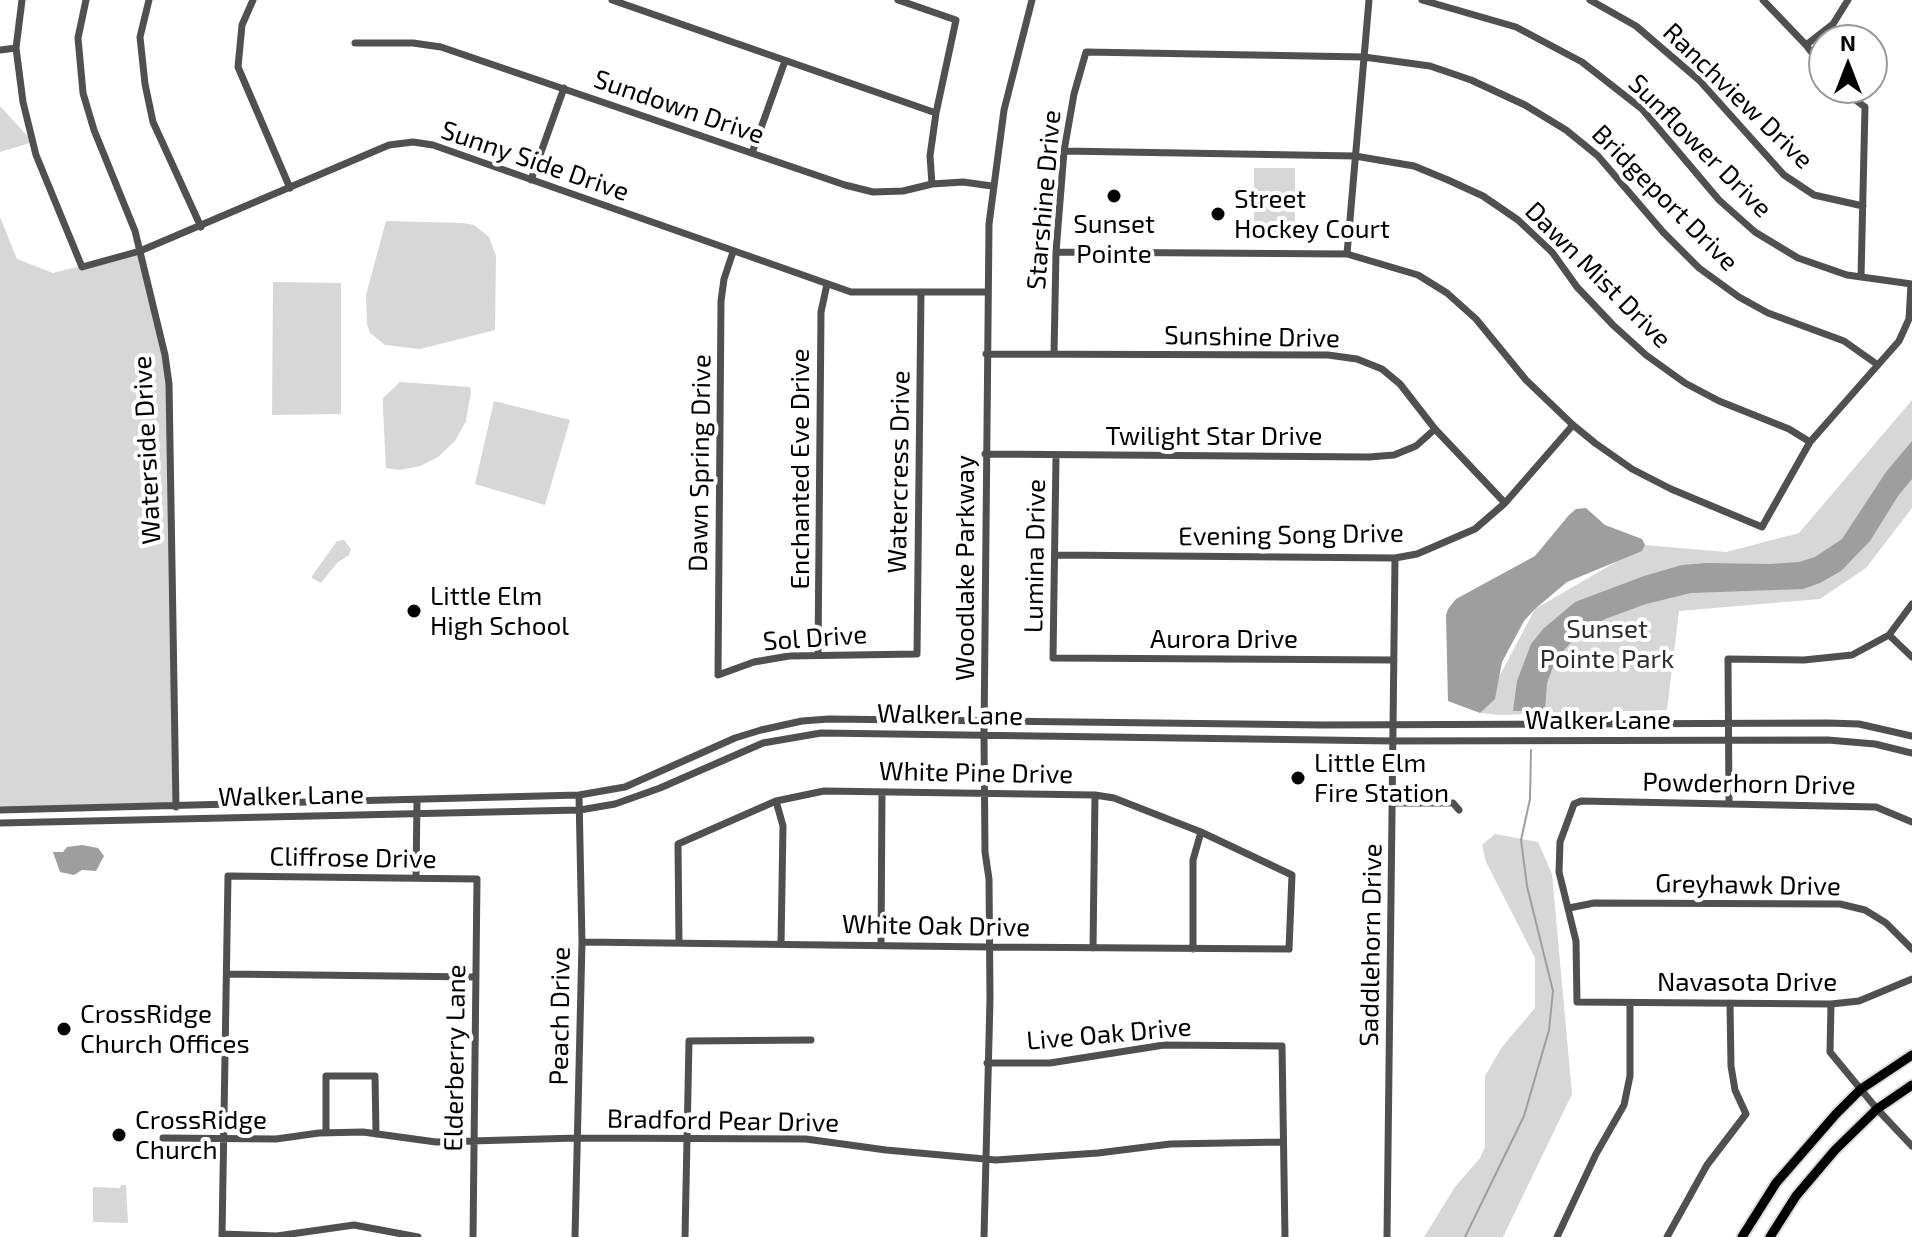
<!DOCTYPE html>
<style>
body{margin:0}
#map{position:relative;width:1912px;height:1237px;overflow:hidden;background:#fff;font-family:"Exo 2",sans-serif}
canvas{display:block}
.north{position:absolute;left:1808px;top:24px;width:80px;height:80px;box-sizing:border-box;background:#fff;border:2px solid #999;border-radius:50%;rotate:0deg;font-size:22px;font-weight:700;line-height:32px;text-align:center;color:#000}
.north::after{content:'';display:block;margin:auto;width:28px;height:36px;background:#000;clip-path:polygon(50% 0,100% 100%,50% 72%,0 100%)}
</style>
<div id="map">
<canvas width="1912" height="1237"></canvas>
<div class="north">N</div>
</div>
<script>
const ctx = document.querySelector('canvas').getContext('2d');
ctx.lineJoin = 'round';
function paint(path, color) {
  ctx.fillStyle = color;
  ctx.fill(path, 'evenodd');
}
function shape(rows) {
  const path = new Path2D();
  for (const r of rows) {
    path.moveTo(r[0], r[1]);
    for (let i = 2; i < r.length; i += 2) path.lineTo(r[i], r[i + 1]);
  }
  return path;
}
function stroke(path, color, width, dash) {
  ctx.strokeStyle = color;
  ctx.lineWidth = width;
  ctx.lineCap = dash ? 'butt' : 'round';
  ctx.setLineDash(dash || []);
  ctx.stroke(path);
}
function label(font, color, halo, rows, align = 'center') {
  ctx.font = font + ' "Exo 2",sans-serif';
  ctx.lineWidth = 8;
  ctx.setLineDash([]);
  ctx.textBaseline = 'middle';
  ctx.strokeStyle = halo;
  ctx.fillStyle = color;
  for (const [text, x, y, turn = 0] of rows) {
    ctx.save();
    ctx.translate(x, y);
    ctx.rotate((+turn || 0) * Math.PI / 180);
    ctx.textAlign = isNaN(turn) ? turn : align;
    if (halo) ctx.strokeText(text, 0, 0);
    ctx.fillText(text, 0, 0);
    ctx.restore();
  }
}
const green = shape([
 [0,106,33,142,0,152],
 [1254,168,1295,168,1295,232,1254,232],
 [0,217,17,259,53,273,140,251,167,370,176,805,0,808],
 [386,221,463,223,474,225,489,237,496,256,495,330,420,349,385,345,370,333,367,324,366,295],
 [273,282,341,283,341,414,272,415],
 [400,382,470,387,471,392,466,421,455,441,438,457,420,466,400,470,386,468,383,409,383,398],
 [1912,400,1912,508,1866,568,1820,599,1679,611,1667,710,1499,715,1480,713,1535,609,1645,545,1726,552,1799,533],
 [494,401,570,420,545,505,475,484],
 [344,540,351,549,349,555,337,563,321,583,312,578,312,576,337,541],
 [1495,834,1538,842,1552,874,1572,1094,1503,1237,1424,1237,1455,1187,1480,1158,1485,1147,1485,1076,1502,1047,1535,1008,1535,958,1486,862,1482,845],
 [121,1185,126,1185,128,1223,93,1222,93,1187,120,1188]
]);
const water = shape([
 [1912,441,1912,479,1898,496,1870,541,1841,571,1820,583,1803,589,1691,593,1646,604,1605,619,1575,638,1556,659,1547,683,1545,711,1513,711,1517,681,1531,644,1543,629,1575,602,1644,576,1682,565,1706,563,1770,564,1799,562,1815,557,1842,539,1886,472],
 [1586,508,1605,525,1642,539,1645,545,1642,551,1567,582,1535,609,1524,621,1502,662,1495,699,1480,713,1448,701,1446,615,1448,609,1456,599,1535,556,1569,515,1576,509],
 [82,845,98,848,104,856,96,871,82,870,74,875,60,872,53,852,63,852,67,847]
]);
const stream = shape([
 [1465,1237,1524,1116,1549,1030,1553,991,1527,886,1521,840,1530,799,1531,750]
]);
const minor = shape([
 [22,0,16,48,23,102,36,155,82,267,140,251,389,145,413,142,433,145,851,292,987,292],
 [86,0,78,38,83,93,94,130,135,231,165,355,169,384,176,807],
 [149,0,140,37,145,84,153,122,201,227],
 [253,0,242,25,238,67,290,188],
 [612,0,936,113],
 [898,0,956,20,936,113,930,156,932,184],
 [1422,0,1516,27,1582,62,1642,109,1719,200,1755,232,1798,258,1847,275,1912,284],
 [1590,0,1636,26,1699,80,1784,175,1814,195,1863,206],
 [1763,0,1806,45,1824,69],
 [355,43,413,43,441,47,845,185,873,192,903,191,932,184,963,182,992,186],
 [1806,45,1833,24,1848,0],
 [0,50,16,48],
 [1839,88,1865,107,1861,277],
 [1064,151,1355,156,1414,166,1448,180,1483,196,1518,220,1552,252,1577,287,1613,325,1646,355,1685,383,1719,401,1789,429,1810,442],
 [752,153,785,61],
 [531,180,564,88],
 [733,252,724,279,721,301,718,675,754,662,789,656,917,654,921,292],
 [1056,252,1347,254,1418,275,1447,293,1476,319,1526,380,1573,425,1595,443,1632,469,1671,489,1762,527,1810,442,1899,341,1909,319,1911,284],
 [1347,254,1369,0],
 [986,354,1328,355,1357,359,1382,369,1400,384,1435,429,1505,503],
 [1054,354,1056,252,1064,151,1074,94,1086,52,1364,57,1430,66,1471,80,1525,105,1566,130,1598,156,1663,232,1699,268,1739,297,1768,313,1844,341,1878,365],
 [985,454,1369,457,1394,455,1416,446,1435,429],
 [1056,456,1053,658,1394,660],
 [1055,555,1395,558,1417,554,1475,529,1505,503,1573,425],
 [1889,635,1912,657],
 [818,655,821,312,827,284],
 [776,801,783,826,781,944],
 [1729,802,1728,659,1804,660,1852,655,1889,635,1912,604],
 [1393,803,1453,803,1459,810],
 [0,810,579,795,625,787,735,738,761,730,802,721,829,719,1323,725,1828,723,1859,724,1912,736],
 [1912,822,1876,807,1581,801,1574,804,1560,842,1559,872,1576,941,1577,1002,1831,1004,1859,1001,1912,979],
 [0,823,580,810,615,804,660,788,763,743,821,733,1393,741,1828,740,1875,744,1912,753],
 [416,878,417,800],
 [1569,908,1594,903,1840,904,1865,910,1886,923,1912,949],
 [582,942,990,947,1289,949,1292,875,1201,832,1114,798,1095,795,824,791,776,801,678,844,679,943],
 [881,945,882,792],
 [1093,948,1095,795],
 [1193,949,1193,860,1201,832],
 [227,974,476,977],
 [1831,1004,1830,1052,1877,1109,1912,1146],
 [987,1063,1050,1063,1164,1045,1282,1046,1285,1237],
 [326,1133,326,1076,375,1076,376,1134],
 [163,1138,276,1139,319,1133,363,1132,436,1142,577,1138,806,1139,886,1150,996,1160,1098,1153,1170,1144,1282,1142],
 [222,1234,277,1236,354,1225,418,1237],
 [222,1237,228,876,477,879,473,1237],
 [575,1237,582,942,579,795],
 [685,1237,689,1041,811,1040],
 [984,1237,990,999,989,879,985,852,984,735,989,224,1004,110,1032,0],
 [1387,1237,1395,558],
 [1557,1237,1596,1154,1624,1105,1630,1076,1630,1003],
 [1667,1237,1707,1165,1746,1114,1735,1090,1731,1066,1730,1003]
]);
const major = shape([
 [1742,1237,1776,1183,1836,1114,1861,1089,1912,1055],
 [1770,1237,1796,1196,1835,1150,1877,1109,1912,1085]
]);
const markers = [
 [1114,196,8,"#000"],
 [1218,214,8,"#000"],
 [414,611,8,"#000"],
 [1298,778,8,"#000"],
 [64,1029,8,"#000"],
 [119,1135,8,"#000"]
];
const streetNames = [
 ["Ranchview Drive",1738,96,44],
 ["Sundown Drive",679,107,19],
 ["Sunflower Drive",1700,146,45],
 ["Sunny Side Drive",535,161,19],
 ["Bridgeport Drive",1665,198,45],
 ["Starshine Drive",1044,200,-85],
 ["Dawn Mist Drive",1598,275,45],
 ["Sunshine Drive",1252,337,1],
 ["Twilight Star Drive",1214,436],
 ["Waterside Drive",147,450,-93],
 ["Dawn Spring Drive",700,463,-89],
 ["Enchanted Eve Drive",800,469,-90],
 ["Watercress Drive",899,472,-89],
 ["Evening Song Drive",1291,535,-1],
 ["Lumina Drive",1035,556,-89],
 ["Woodlake Parkway",965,568,-90],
 ["Sol Drive",815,638,-4],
 ["Aurora Drive",1224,639],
 ["Walker Lane",950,715,1],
 ["Walker Lane",1598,720],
 ["White Pine Drive",976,773,1],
 ["Powderhorn Drive",1749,784,1],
 ["Walker Lane",291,796,-1],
 ["Cliffrose Drive",353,858,1],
 ["Greyhawk Drive",1748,885,1],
 ["White Oak Drive",936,926,1],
 ["Saddlehorn Drive",1371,945,-89],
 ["Navasota Drive",1747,982],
 ["Peach Drive",560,1016,-89],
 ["Live Oak Drive",1109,1034,-5],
 ["Elderberry Lane",455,1058,-89],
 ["Bradford Pear Drive",723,1121,1]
];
const poiNames = [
 ["Street",1234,199],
 ["Hockey Court",1234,229],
 ["Sunset",1114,224,"center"],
 ["Pointe",1114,254,"center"],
 ["Little Elm",430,596],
 ["High School",430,626],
 ["Little Elm",1314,763],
 ["Fire Station",1314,793],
 ["CrossRidge",80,1014],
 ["Church Offices",80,1044],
 ["CrossRidge",135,1120],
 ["Church",135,1150]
];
const parkNames = [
 ["Sunset",1607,629],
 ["Pointe Park",1607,659]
];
paint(green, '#d7d7d7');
paint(water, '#9e9e9e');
stroke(stream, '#9e9e9e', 2);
stroke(major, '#dbdbdb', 13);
stroke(minor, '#505050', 7);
stroke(major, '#000', 9);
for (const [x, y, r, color] of markers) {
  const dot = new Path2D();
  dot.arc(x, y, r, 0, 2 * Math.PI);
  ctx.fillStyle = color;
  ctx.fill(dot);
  stroke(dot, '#fff', 3);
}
label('26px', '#000', '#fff', streetNames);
label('26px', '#000', '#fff', poiNames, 'left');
label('26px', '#2e2e2e', '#fff', parkNames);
</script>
